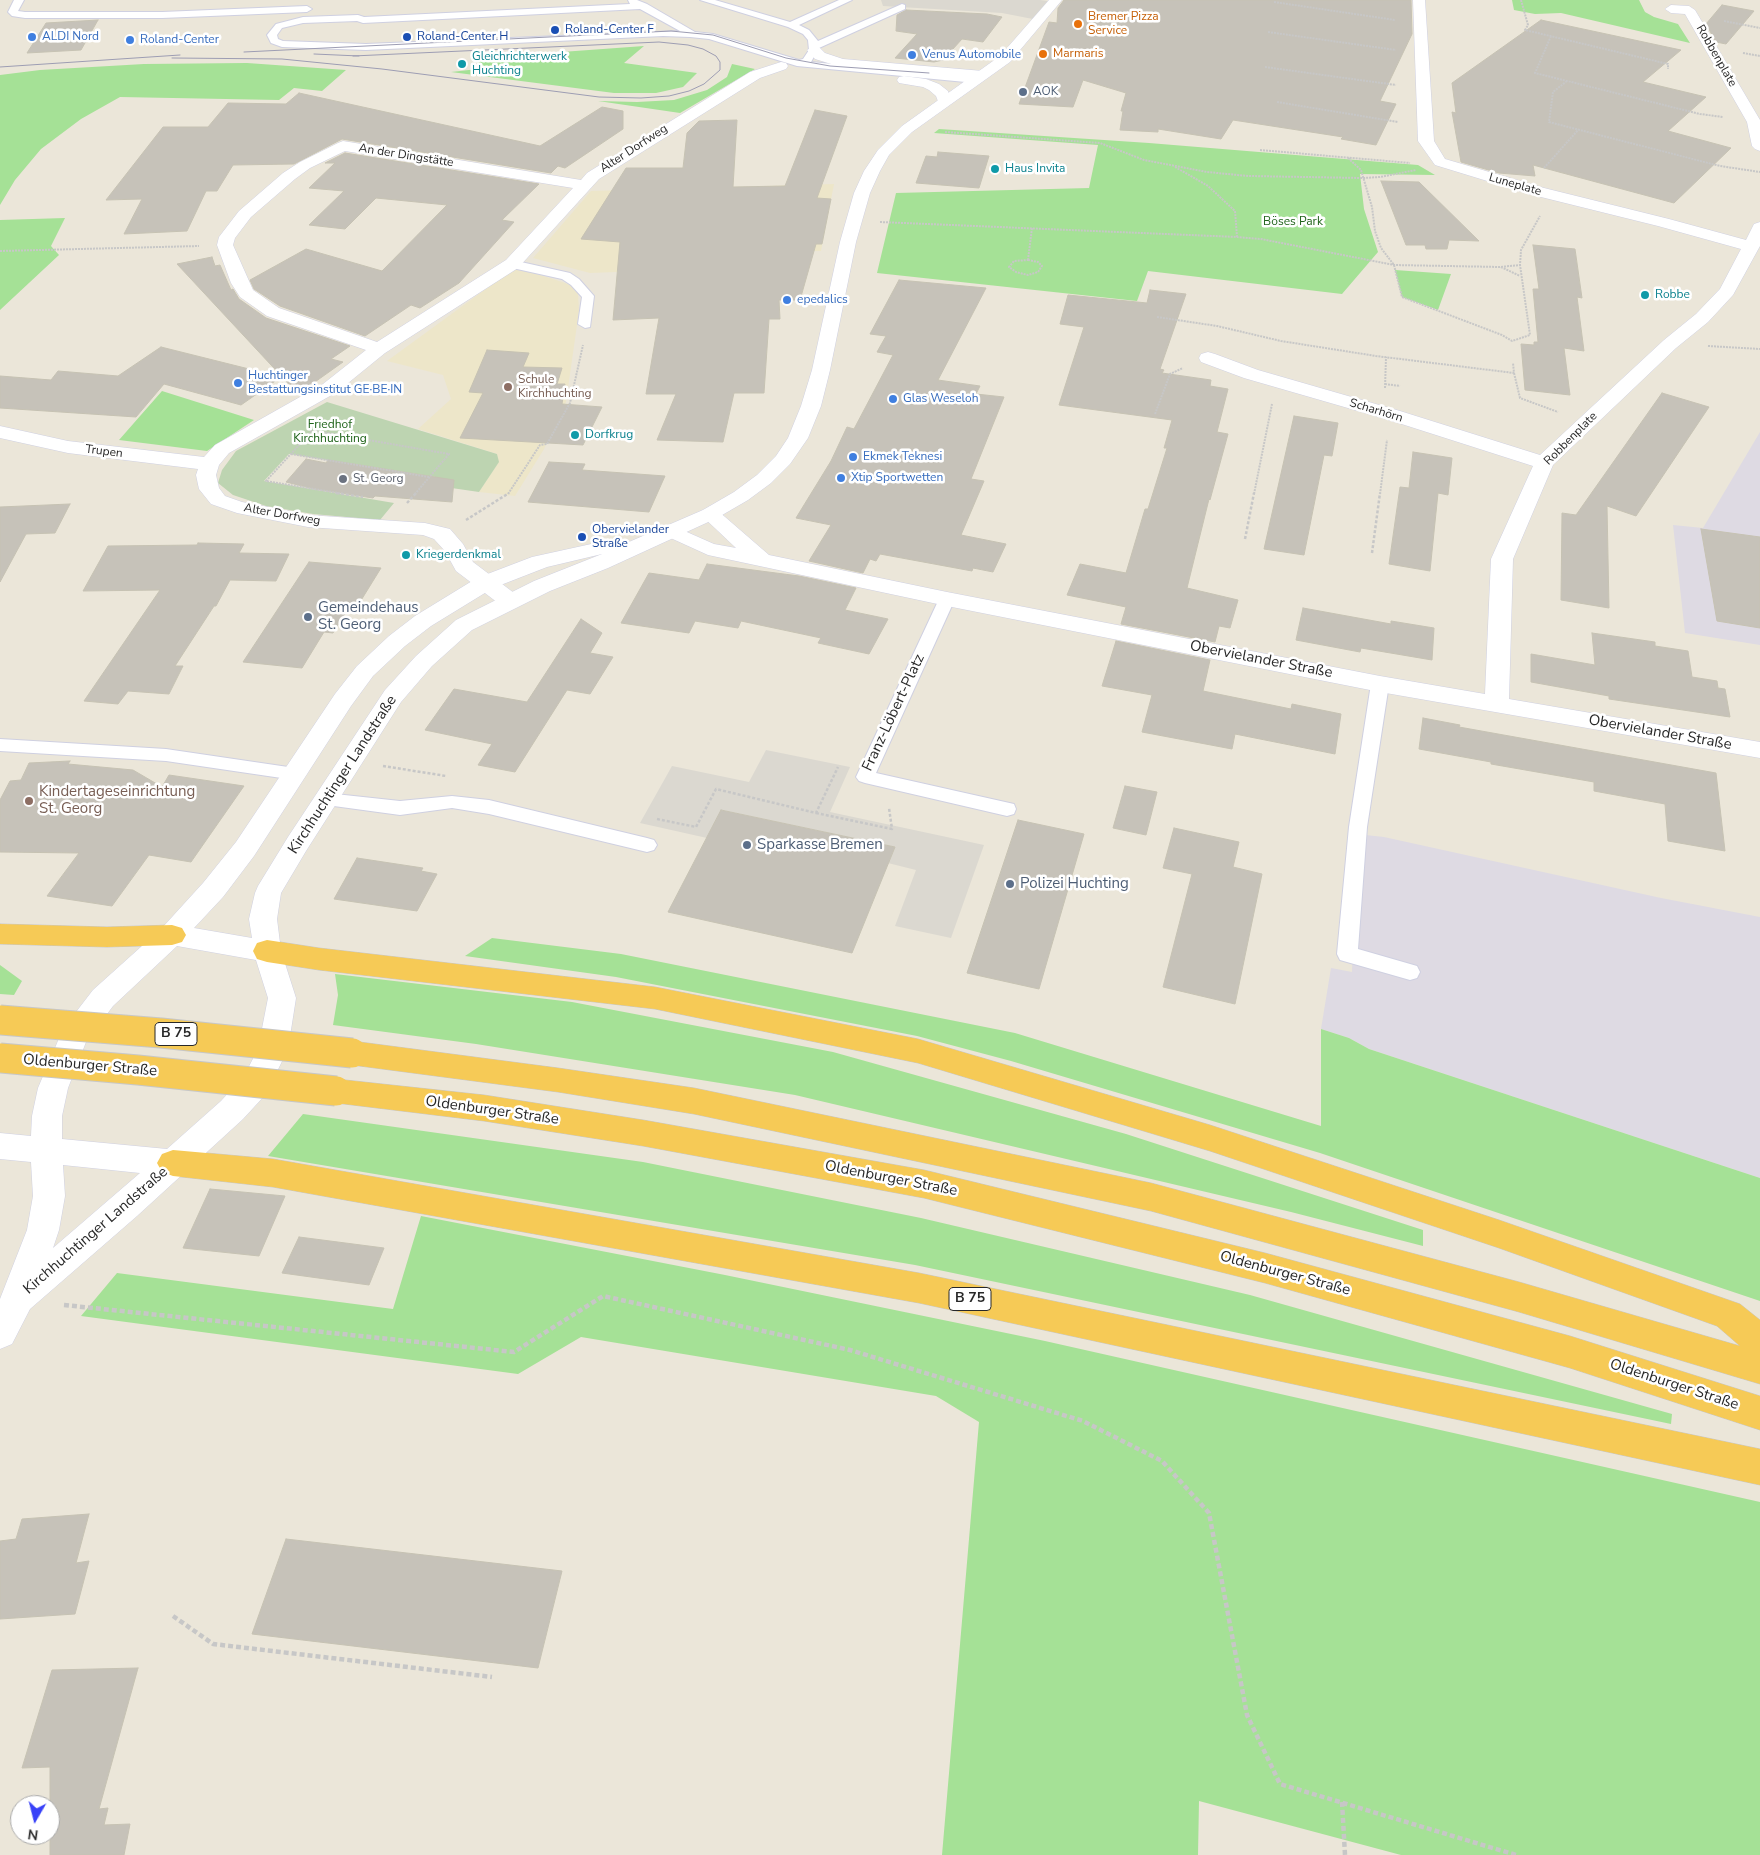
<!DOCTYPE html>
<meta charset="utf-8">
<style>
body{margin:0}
#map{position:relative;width:1760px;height:1855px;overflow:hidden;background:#ebe6d9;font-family:"Nunito Sans",sans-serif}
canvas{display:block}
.north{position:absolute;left:10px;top:1795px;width:50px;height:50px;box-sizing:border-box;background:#fff;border:1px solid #a9a9a9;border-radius:50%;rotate:188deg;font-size:14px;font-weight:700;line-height:20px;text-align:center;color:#282828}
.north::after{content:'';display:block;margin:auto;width:18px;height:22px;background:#3942f8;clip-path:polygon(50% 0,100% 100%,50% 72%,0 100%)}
</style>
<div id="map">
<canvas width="1760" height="1855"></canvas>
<div class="north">N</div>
</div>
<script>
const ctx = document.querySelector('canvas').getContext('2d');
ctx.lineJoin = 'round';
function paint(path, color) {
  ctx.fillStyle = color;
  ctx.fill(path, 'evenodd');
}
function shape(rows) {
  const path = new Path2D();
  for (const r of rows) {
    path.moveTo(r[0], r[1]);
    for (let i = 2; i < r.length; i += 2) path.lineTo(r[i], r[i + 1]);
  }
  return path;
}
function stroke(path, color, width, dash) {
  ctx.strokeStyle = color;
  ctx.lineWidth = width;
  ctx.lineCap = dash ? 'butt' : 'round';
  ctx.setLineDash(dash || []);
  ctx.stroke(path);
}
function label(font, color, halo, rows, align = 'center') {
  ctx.font = font + ' "Nunito Sans",sans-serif';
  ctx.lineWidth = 5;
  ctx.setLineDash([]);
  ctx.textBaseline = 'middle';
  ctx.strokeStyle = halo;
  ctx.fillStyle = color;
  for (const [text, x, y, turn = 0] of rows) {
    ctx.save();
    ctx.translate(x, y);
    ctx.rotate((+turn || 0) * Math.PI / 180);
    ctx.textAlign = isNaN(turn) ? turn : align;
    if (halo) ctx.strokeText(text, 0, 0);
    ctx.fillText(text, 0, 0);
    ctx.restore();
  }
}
const industrial = shape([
 [1760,432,1760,645,1685,633,1673,525,1703,528],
 [1356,834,1384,837,1661,898,1760,917,1760,1178,1369,1049,1349,1038,1321,1029,1331,968,1352,972]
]);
const education = shape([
 [834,184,821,251,695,253,694,269,590,273,533,258,591,191],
 [516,267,571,285,578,293,579,311,566,402,544,449,515,496,479,492,498,463,497,454,418,429,451,399,443,375,387,361]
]);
const green = shape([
 [1512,0,1639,0,1645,12,1654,17,1678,24,1690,43,1561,13,1535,14,1514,10],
 [644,46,624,63,697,73,683,87,656,93,614,93,451,72,478,69,479,58],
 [247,63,346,70,322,91,294,88,279,100,120,97,81,119,41,149,15,180,0,205,0,75,40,70,144,64],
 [732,64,755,69,680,113,598,101,637,102,674,100,707,90,727,77],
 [939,129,1149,143,1418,165,1435,175,1360,174,1364,209,1378,252,1342,294,1148,271,1137,301,877,273,896,193,1089,188,1098,145,934,133],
 [65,218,51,246,59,255,0,310,0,220],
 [1395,270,1451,274,1438,310,1402,297],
 [162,391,254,420,207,451,119,440],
 [492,938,621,954,1015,1033,1321,1126,1321,1029,1349,1038,1369,1049,1760,1178,1760,1301,1320,1153,1011,1061,917,1036,616,977,465,956],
 [0,965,22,981,14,995,0,994],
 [335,974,572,1002,833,1052,1126,1134,1423,1230,1423,1246,1291,1212,795,1095,476,1044,333,1025,338,995],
 [303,1114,643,1162,921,1218,1250,1295,1672,1414,1671,1424,915,1265,268,1156],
 [421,1216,725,1275,1045,1341,1760,1502,1760,1855,1401,1855,1199,1801,1198,1855,942,1855,979,1422,936,1396,581,1337,518,1374,81,1316,117,1273,393,1309]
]);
const cemetery = shape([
 [327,402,497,454,499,462,479,492,431,485,435,477,289,454,264,481,394,503,380,520,313,514,266,506,233,495,218,483,222,470,236,451]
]);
const plaza = shape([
 [881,0,1040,0,1054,2,1038,20,1002,13,883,6],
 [766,750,850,767,830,812,984,845,951,938,895,926,916,870,888,863,895,847,722,810,707,838,640,823,672,766,749,782]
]);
const building = shape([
 [1064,0,1411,0,1412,34,1380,101,1396,104,1376,145,1341,139,1343,137,1233,120,1221,139,1158,129,1158,132,1120,130,1123,111,1121,111,1126,93,1083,80,1073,107,1019,104,1049,22,1057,23,1058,8,1064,0],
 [1722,5,1754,11,1726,44,1716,42,1706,24,1722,5],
 [906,10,987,14,1002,17,983,42,962,39,943,60,934,62,895,58,917,34,896,31,897,15,906,10],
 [98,20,81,50,27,53,46,23,98,20],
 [1541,20,1681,50,1643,82,1706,97,1668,131,1731,148,1674,203,1533,165,1535,176,1499,173,1461,162,1452,112,1456,113,1452,83,1541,20],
 [299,93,540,146,602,107,623,111,623,129,565,168,558,166,551,173,342,139,294,164,233,165,217,191,206,191,187,231,124,234,142,199,106,200,163,127,208,127,228,103,286,104,299,93],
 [815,110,847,116,817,198,831,199,822,244,816,244,800,300,779,300,780,319,769,319,764,393,734,393,723,442,657,440,676,394,646,394,659,318,613,320,620,242,581,239,626,168,683,168,687,133,699,121,737,120,733,187,785,186,815,110],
 [938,152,989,156,979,188,916,183,926,156,937,157,938,152],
 [345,153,539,184,502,220,514,222,459,283,420,308,411,305,365,336,280,306,254,289,250,280,306,249,382,271,447,205,376,198,345,229,309,225,344,191,309,188,335,163,325,163,345,153],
 [1381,181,1419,182,1479,241,1449,240,1447,249,1426,249,1425,245,1406,245,1381,181],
 [1533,245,1575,249,1582,298,1577,297,1584,351,1564,348,1570,395,1525,390,1521,344,1534,345,1534,342,1538,342,1533,289,1539,289,1533,245],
 [212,257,215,266,220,265,231,290,233,289,239,299,266,318,350,346,331,359,343,362,298,394,177,264,212,257],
 [899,280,986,288,938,380,980,386,976,394,1004,397,971,479,984,481,961,535,1006,544,993,572,973,568,972,571,880,554,876,561,870,559,863,573,809,561,831,525,796,518,831,461,847,427,854,429,893,355,877,352,886,336,870,334,899,280],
 [1150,290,1186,294,1160,369,1164,370,1162,373,1211,380,1210,386,1228,389,1217,432,1228,434,1210,500,1209,499,1187,588,1238,600,1230,628,1219,626,1215,642,1121,624,1126,607,1067,595,1080,564,1126,573,1145,509,1148,509,1167,448,1164,448,1172,420,1059,405,1084,327,1060,324,1068,295,1147,303,1150,290],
 [161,347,281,377,241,405,164,384,136,417,0,408,0,376,51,380,58,371,118,376,161,347],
 [487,350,529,353,523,367,562,368,557,384,565,384,562,404,602,407,583,445,460,438,483,393,469,392,487,350],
 [1662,393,1709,407,1636,516,1607,506,1609,608,1561,600,1562,513,1576,515,1662,393],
 [1294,416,1338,423,1332,456,1324,455,1304,555,1264,549,1294,416],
 [1413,452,1452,458,1448,495,1438,493,1430,571,1389,564,1400,487,1409,488,1413,452],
 [306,459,326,463,328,460,454,480,452,502,375,496,373,498,314,489,286,482,306,459],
 [549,462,585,464,582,470,665,476,649,512,528,502,549,462],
 [70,504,55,533,26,534,0,582,0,507,70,504],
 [1701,529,1760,537,1760,628,1717,621,1701,529],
 [198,543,244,544,239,553,289,554,276,581,230,580,216,606,214,606,175,666,183,666,169,694,128,691,118,704,84,701,160,590,83,591,108,546,197,545,198,543],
 [309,562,381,568,360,602,352,602,333,633,324,632,302,668,243,662,309,562],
 [707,564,799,576,856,588,845,610,888,619,869,654,818,643,821,638,741,621,738,628,695,621,689,633,621,623,649,573,699,580,707,564],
 [1303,608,1391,624,1391,621,1434,628,1432,660,1361,648,1360,652,1296,640,1303,608],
 [581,619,602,633,590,653,613,657,590,694,567,690,515,772,478,765,492,744,425,730,454,689,527,702,581,619],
 [1592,633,1655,642,1655,646,1688,651,1692,677,1717,681,1718,688,1725,689,1730,717,1609,699,1609,696,1531,682,1531,654,1595,665,1592,633],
 [1116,641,1210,660,1203,691,1291,709,1292,704,1341,714,1335,754,1235,734,1232,749,1142,732,1152,695,1102,686,1116,641],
 [1423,718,1460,725,1459,727,1716,773,1725,851,1668,841,1665,804,1594,791,1594,782,1491,764,1491,762,1419,749,1423,718],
 [70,761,68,764,133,770,162,787,169,775,244,786,191,862,149,855,112,906,47,896,79,853,0,852,0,800,10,781,21,780,29,763,70,761],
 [1125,786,1157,792,1146,835,1113,828,1125,786],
 [721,810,895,847,852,953,668,912,721,810],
 [1018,820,1084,834,1039,989,967,973,1018,820],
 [1174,828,1239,842,1233,867,1262,874,1235,1004,1163,987,1192,874,1163,868,1174,828],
 [357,858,423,868,421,871,437,874,417,911,334,899,357,858],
 [210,1189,285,1196,259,1256,183,1248,210,1189],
 [299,1237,384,1248,369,1285,282,1273,299,1237],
 [89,1514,76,1563,89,1561,75,1614,0,1619,0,1541,16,1539,22,1519,89,1514],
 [286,1539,562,1571,538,1668,252,1634,286,1539],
 [138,1668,99,1809,108,1808,104,1825,130,1824,124,1855,50,1855,50,1767,22,1768,52,1670,138,1668]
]);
const pathFar2 = shape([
 [1521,0,1528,25,1525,30,1668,64,1668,69],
 [1274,2,1395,20],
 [1724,21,1760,28],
 [1268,32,1396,50],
 [1551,36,1535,73,1700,114,1723,117],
 [1743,53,1760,56],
 [1265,67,1396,85],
 [1567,81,1553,92,1549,122,1720,166,1760,172],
 [1277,102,1398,122],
 [945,132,1100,143,1144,160,1207,172,1248,176,1363,178,1380,177,1416,170],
 [1260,150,1410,163],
 [1348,158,1361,170,1372,207,1375,231,1381,248,1394,265,1402,297,1502,335,1512,341,1530,335,1520,265],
 [1175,167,1208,186,1235,211,1237,237],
 [1544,168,1579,129],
 [880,222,1237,237,1261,239,1394,265,1500,267,1520,265,1521,250,1540,216],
 [0,251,199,246],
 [1028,260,1038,262,1042,266,1038,272,1028,275,1016,272,1009,267,1014,261,1028,260],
 [1028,260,1032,228],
 [1501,267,1520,276],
 [1157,317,1217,326,1281,341,1376,356,1514,373,1513,363],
 [1708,346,1760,349],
 [1514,373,1520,398,1558,412],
 [1385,384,1400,386],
 [1385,388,1386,357],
 [1155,414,1170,374,1183,368],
 [310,430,449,454,415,494],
 [312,431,266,481,344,494],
 [291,454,429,477],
 [508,494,540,445,547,444,570,403,583,345],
 [1254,494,1272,404],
 [1380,494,1387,440]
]);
const pathFar1 = shape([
 [336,493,363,497],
 [407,503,416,493],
 [466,520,509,493],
 [1245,539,1254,493],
 [1372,553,1380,493],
 [383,766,446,776],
 [816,813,892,829,889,808],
 [657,819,696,827,716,789,816,813,838,767]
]);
const path = shape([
 [64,1305,514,1352,603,1296,850,1350,1083,1421,1162,1461,1209,1513,1247,1715,1280,1784,1516,1855],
 [173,1616,213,1644,492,1677],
 [1342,1802,1345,1855]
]);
const service = shape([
 [14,0,24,0,18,11,25,12,162,12,307,6,312,9,307,12,162,18,25,18,12,16,8,12,14,0],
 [628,0,637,0,647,4,695,32,713,34,799,60,803,59,809,50,808,40,803,34,788,27,700,0,715,0,790,22,839,0,852,0,799,25,809,30,818,41,902,4,905,5,905,9,819,48,811,62,976,77,981,80,976,83,797,66,709,39,690,37,663,36,366,50,282,47,271,43,267,35,276,24,303,17,358,15,364,17,630,4,628,0],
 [640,9,680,31,366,44,283,41,278,39,277,35,282,28,303,23,357,21,363,23,640,9],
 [512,260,570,273,579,279,594,296,590,327,585,328,578,324,582,297,571,285,562,279,508,267,506,264,512,260],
 [947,594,953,595,955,599,876,773,1014,804,1016,809,1014,814,1007,816,865,783,859,781,856,777,939,599,941,595,947,594],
 [1380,678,1386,680,1389,684,1367,827,1358,949,1417,966,1420,972,1417,978,1410,980,1340,960,1337,954,1349,827,1371,684,1374,680,1380,678],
 [0,739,166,749,295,768,301,770,304,774,301,778,295,780,166,761,0,751,0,739],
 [326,793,400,801,452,796,489,800,647,838,654,840,657,845,654,850,647,852,489,814,452,808,400,815,319,804,317,799,319,794,326,793]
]);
const minor = shape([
 [1413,0,1425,0,1434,141,1445,159,1544,188,1669,219,1746,240,1754,224,1760,222,1760,246,1733,295,1708,322,1676,348,1553,465,1513,559,1509,699,1760,742,1760,758,1380,692,947,606,708,555,664,535,660,531,664,527,671,525,714,544,736,548,700,514,703,510,710,508,717,510,769,555,947,592,1380,676,1485,694,1491,559,1533,466,1386,419,1244,378,1201,362,1199,358,1201,354,1208,352,1215,354,1258,370,1400,411,1540,455,1664,340,1696,314,1720,289,1741,249,1658,226,1533,195,1435,165,1418,141,1413,0],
 [1671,5,1689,6,1695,10,1760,120,1760,151,1755,149,1752,146,1747,122,1685,14,1671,13,1665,9,1671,5],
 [814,46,819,47,825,53,843,59,983,71,990,75,983,79,841,67,815,59,807,50,814,46],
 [781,62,786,63,788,66,786,69,760,78,599,179,518,268,385,353,337,392,229,453,219,465,216,475,219,488,225,496,242,502,308,515,425,523,450,529,463,544,473,562,518,596,521,601,518,606,510,608,502,606,456,571,445,551,434,539,423,535,308,527,237,513,211,504,199,489,196,475,198,469,68,453,0,438,0,426,68,441,204,457,215,445,323,384,366,350,267,316,240,297,231,283,217,245,219,237,239,211,283,173,300,162,338,143,343,141,581,180,587,173,750,72,781,62],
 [345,151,573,188,506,260,377,342,279,308,253,290,233,245,235,238,251,217,295,179,310,168,345,151],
 [904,76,926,79,939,84,948,91,951,101,949,104,944,105,939,104,936,96,929,90,923,87,899,83,897,80,899,77,904,76]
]);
const secondary = shape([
 [1049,0,1062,0,1010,62,912,132,889,155,880,171,870,193,856,242,830,370,821,406,808,438,790,464,771,483,748,500,717,518,608,568,550,591,472,630,432,666,401,702,306,851,281,893,277,919,281,951,296,998,288,1049,266,1094,243,1119,137,1216,30,1309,12,1344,0,1349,0,1299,27,1230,33,1196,31,1162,0,1159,0,1133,31,1136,32,1116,38,1088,63,1029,93,990,162,928,203,883,236,842,335,694,357,666,389,636,415,616,477,578,532,557,605,541,613,542,615,548,703,510,734,492,757,475,776,456,788,438,801,406,812,370,840,242,854,193,864,171,878,150,902,126,1000,56,1049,0],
 [602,554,534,581,456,620,416,656,385,690,288,837,258,886,255,893,249,919,252,938,194,928,223,897,254,856,351,706,373,676,405,646,431,626,493,588,547,567,602,554],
 [177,946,256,960,268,998,258,1049,244,1076,221,1101,167,1149,62,1139,62,1116,68,1088,86,1042,113,1006,177,946],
 [63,1165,140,1173,53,1248,59,1230,65,1196,63,1165]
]);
const trunk = shape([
 [0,924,107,927,172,925,182,928,186,935,182,942,172,945,107,947,0,944,0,924],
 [267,940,319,948,655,987,918,1039,1210,1125,1499,1220,1740,1304,1760,1320,1760,1384,1519,1312,1151,1211,694,1114,558,1092,352,1065,342,1061,337,1053,342,1045,352,1041,558,1068,694,1088,1151,1183,1519,1282,1740,1346,1717,1326,1499,1248,1210,1151,918,1063,655,1009,319,970,267,962,257,959,253,951,257,943,267,940],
 [336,1079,484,1095,643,1120,924,1170,1265,1253,1570,1336,1760,1396,1760,1430,1570,1368,1265,1283,924,1198,643,1146,484,1121,336,1103,325,1100,321,1091,325,1082,336,1079],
 [173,1150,273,1159,919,1273,1760,1449,1760,1485,919,1303,273,1187,173,1176,162,1172,157,1163,162,1154,173,1150]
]);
const tram = shape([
 [244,52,671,31,713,35,786,58,830,66,929,73],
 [314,54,359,56],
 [172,58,282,59,382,69,599,97,641,98,669,96,689,91,704,84,720,70,720,62,716,56,703,49,688,45,659,42,353,56],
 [0,67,180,55]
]);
const trunkBridge = shape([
 [0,1020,161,1033,352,1053],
 [0,1058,138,1070,336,1091]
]);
const markers = [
 [1078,24,5,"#e8710a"],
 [555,30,5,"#1a4fb4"],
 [32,37,5,"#3f7fe0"],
 [407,37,5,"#1a4fb4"],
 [130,40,5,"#3f7fe0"],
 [1043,54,5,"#e8710a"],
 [912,55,5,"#3f7fe0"],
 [462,64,5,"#0f9aa8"],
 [1023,92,5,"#5c6f8a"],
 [995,169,5,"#0f9aa8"],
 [1645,295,5,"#0f9aa8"],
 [787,300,5,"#3f7fe0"],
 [238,383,5,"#3f7fe0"],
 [508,387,5,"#8d6e63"],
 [893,399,5,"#3f7fe0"],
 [575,435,5,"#0f9aa8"],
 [853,457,5,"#3f7fe0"],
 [841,478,5,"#3f7fe0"],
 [343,479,5,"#6b7280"],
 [582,537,5,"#1a4fb4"],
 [406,555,5,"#0f9aa8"],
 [308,617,5,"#5c6f8a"],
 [29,801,5,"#8d6e63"],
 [747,845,5,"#5c6f8a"],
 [1010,884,5,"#5c6f8a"]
];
const farFoodnames = [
 ["Bremer Pizza",1088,17],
 ["Service",1088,31],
 ["Marmaris",1053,54]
];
const farTransitnames = [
 ["Roland-Center F",565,30],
 ["Roland-Center H",417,37],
 ["Obervielander",592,530],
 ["Straße",592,544]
];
const farShopnames = [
 ["ALDI Nord",42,37],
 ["Roland-Center",140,40],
 ["Venus Automobile",922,55],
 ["epedalics",797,300],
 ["Huchtinger",248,376],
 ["Bestattungsinstitut GE·BE·IN",248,390],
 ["Glas Weseloh",903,399],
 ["Ekmek Teknesi",863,457],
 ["Xtip Sportwetten",851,478]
];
const farStreetnames = [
 ["Robbenplate",1716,56,60],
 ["Alter Dorfweg",634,149,-33],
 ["An der Dingstätte",406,156,9],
 ["Luneplate",1515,185,16],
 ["Scharhörn",1376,411,17],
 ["Robbenplate",1571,439,-45],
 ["Trupen",104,452,7],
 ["Alter Dorfweg",282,515,10]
];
const farCulturenames = [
 ["Gleichrichterwerk",472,57],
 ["Huchting",472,71],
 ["Haus Invita",1005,169],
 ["Robbe",1655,295],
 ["Dorfkrug",585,435],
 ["Kriegerdenkmal",416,555]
];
const farServicenames = [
 ["AOK",1033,92]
];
const farParknames = [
 ["Böses Park",1293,222],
 ["Friedhof",330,425],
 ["Kirchhuchting",330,439]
];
const farEducationnames = [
 ["Schule",518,380],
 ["Kirchhuchting",518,394]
];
const farWorshipnames = [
 ["St. Georg",353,479]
];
const shields = [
 [176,1034,42],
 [970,1299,42]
];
const shieldNames = [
 ["B 75",176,1034],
 ["B 75",970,1299]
];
const serviceNames = [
 ["Gemeindehaus",318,608],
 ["St. Georg",318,625],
 ["Sparkasse Bremen",757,845],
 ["Polizei Huchting",1020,884]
];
const streetNames = [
 ["Obervielander Straße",1261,660,11],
 ["Franz-Löbert-Platz",894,713,-65],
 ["Obervielander Straße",1660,733,10],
 ["Kirchhuchtinger Landstraße",343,775,-57],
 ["Oldenburger Straße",90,1066,5],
 ["Oldenburger Straße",492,1111,8],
 ["Oldenburger Straße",891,1179,11],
 ["Kirchhuchtinger Landstraße",96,1231,-41],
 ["Oldenburger Straße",1285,1274,15],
 ["Oldenburger Straße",1674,1385,18]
];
const educationNames = [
 ["Kindertageseinrichtung",39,792],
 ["St. Georg",39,809]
];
paint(industrial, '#dedae3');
paint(education, '#ede6c9');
paint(green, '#a5e196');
paint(cemetery, '#bdd4b1');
paint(plaza, '#dbd8d0');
paint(building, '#c6c2b9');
stroke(building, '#c6c2b3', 1);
stroke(service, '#cfd0e1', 2);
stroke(minor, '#cfd0e1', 1);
stroke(secondary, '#cfd0e1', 1);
stroke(trunk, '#c7c7c7', 1);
stroke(pathFar2, '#c7c7c7', 2, [2, 1]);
stroke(pathFar1, '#c7c7c7', 2.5, [3, 2]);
stroke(path, '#c7c7c7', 4.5, [5, 3]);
paint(service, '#fff');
paint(minor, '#fff');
paint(secondary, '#fff');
paint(trunk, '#f6ca56');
stroke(tram, '#9d9db3', 1);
stroke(trunkBridge, '#c7c7c7', 31, []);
stroke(trunkBridge, '#f6ca56', 29);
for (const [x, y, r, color] of markers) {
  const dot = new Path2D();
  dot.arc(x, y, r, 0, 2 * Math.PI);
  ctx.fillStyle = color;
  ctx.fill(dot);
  stroke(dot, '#fff', 2);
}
label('12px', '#c56008', '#fff', farFoodnames, 'left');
label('12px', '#164399', '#fff', farTransitnames, 'left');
label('12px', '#366cbe', '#fff', farShopnames, 'left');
label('12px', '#282828', '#fff', farStreetnames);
label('12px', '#0d838f', '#fff', farCulturenames, 'left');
label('12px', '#4e5e75', '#fff', farServicenames, 'left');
label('12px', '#1f631a', '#fff', farParknames);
label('12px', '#785e54', '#fff', farEducationnames, 'left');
label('12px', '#5b616d', '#fff', farWorshipnames, 'left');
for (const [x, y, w] of shields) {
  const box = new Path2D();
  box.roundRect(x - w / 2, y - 11.5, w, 23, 4);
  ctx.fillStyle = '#fff';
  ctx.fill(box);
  stroke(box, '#282828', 1);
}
label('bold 14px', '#282828', null, shieldNames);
label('15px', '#4e5e75', '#fff', serviceNames, 'left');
label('15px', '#282828', '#fff', streetNames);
label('15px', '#785e54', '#fff', educationNames, 'left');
</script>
